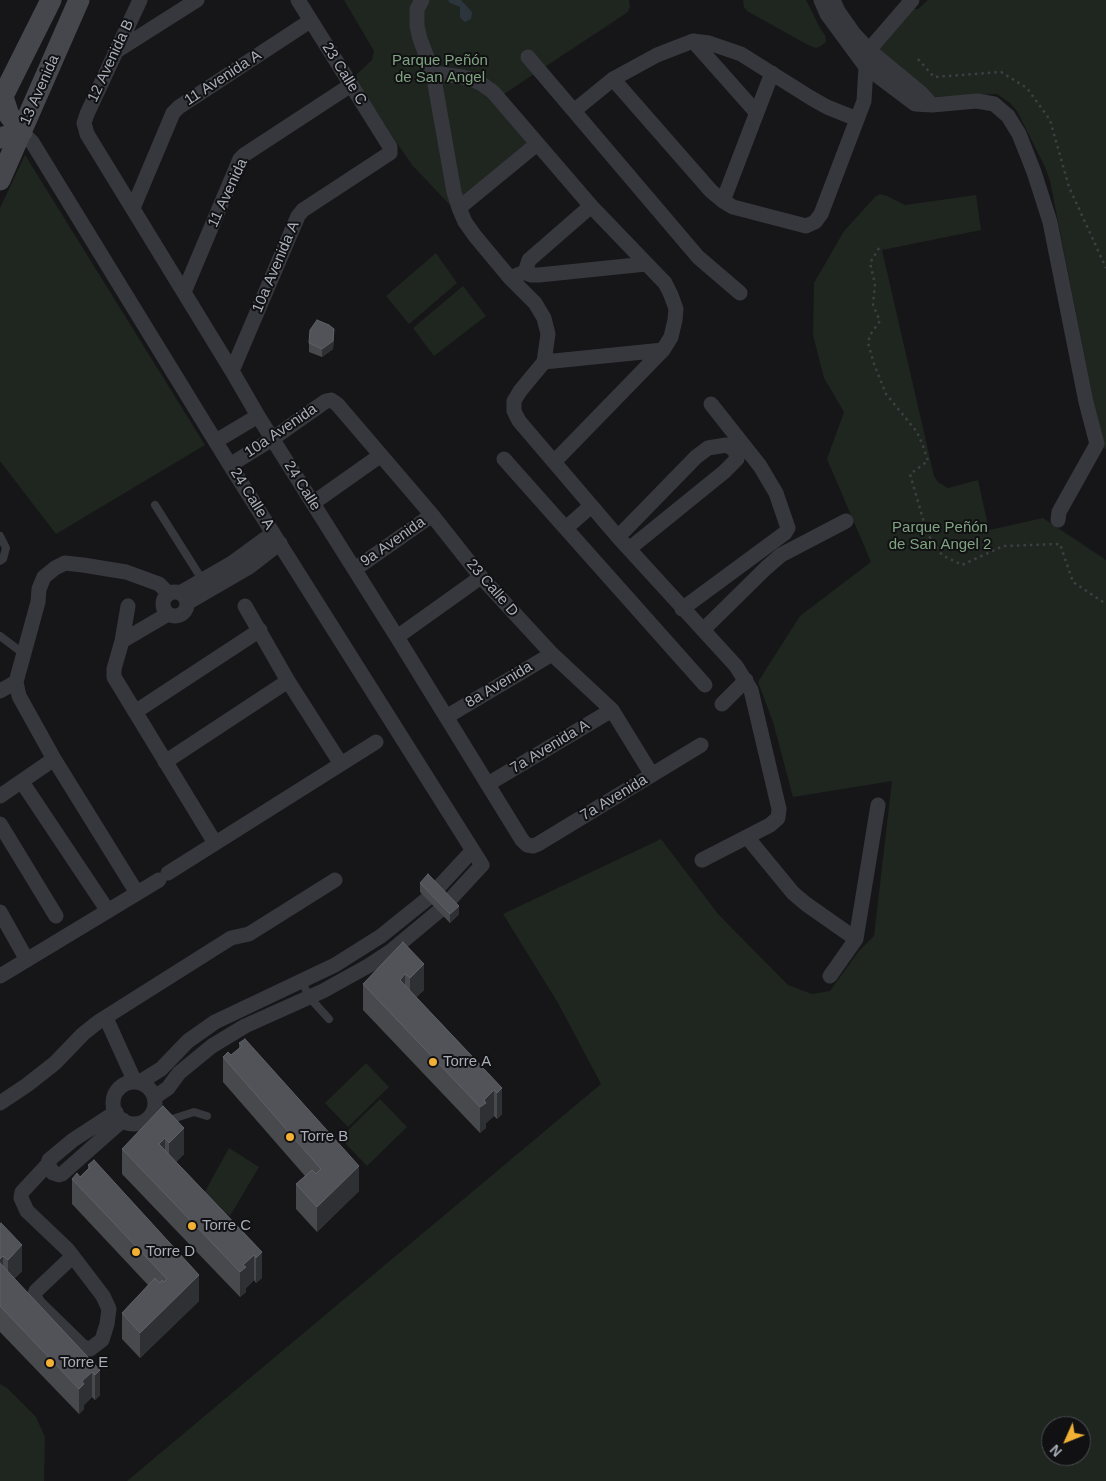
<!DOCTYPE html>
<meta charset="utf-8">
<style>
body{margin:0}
#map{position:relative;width:1106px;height:1481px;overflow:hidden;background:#161618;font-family:Arial,sans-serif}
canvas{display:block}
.north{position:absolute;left:1041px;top:1416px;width:50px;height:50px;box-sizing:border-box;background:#111113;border:1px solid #4d4f55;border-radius:50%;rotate:226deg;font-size:14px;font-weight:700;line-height:20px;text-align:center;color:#a8adb8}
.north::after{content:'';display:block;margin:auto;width:18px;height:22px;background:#f2b134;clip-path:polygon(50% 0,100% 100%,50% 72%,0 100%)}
</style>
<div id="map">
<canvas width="1106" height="1481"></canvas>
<div class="north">N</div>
</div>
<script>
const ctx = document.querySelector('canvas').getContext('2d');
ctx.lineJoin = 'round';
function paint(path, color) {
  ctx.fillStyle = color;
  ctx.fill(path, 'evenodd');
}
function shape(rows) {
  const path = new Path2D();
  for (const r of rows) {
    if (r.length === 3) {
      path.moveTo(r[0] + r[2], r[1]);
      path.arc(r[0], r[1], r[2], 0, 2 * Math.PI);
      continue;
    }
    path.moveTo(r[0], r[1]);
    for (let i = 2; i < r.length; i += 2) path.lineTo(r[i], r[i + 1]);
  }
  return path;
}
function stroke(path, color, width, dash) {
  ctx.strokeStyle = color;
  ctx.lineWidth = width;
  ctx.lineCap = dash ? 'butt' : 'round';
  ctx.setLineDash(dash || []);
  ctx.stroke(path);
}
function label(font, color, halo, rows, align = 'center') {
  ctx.font = font + ' Arial,sans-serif';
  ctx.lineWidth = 4;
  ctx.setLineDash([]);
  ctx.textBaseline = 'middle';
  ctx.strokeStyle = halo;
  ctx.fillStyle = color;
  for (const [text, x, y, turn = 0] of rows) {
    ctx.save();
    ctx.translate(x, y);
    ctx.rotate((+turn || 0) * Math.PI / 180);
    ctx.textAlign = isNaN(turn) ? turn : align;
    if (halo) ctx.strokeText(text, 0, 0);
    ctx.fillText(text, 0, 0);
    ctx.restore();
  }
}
const green = shape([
 [344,0,629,0,630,6,628,12,504,94,532,142,450,205,413,166,396,142,356,80,357,74,372,60,374,51],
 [743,0,806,0,820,28,825,35,826,42,821,46,816,48,808,45,747,11,744,7],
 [928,0,1106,0,1106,449,1103,446,1099,429,1050,181,1045,167,1017,111,1010,103,997,94,933,97,872,46,913,9,918,9],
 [25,155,205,445,56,534,0,461,0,208],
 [880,194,887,196,905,205,976,195,981,230,882,250,934,476,938,482,948,488,978,480,989,530,1043,518,1106,560,1106,1481,127,1481,601,1084,558,1003,503,914,661,839,718,914,788,985,812,994,830,991,858,952,874,936,892,781,793,797,773,722,758,682,800,616,871,562,827,459,844,412,824,378,813,335,814,283,844,231,875,197],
 [1051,1426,1081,1426,1081,1456,1051,1456],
 [436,253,457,283,409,324,386,296],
 [463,286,486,316,434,356,413,328],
 [366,1063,389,1087,348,1127,325,1103],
 [380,1099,407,1127,367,1166,340,1138],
 [229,1148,259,1167,230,1216,202,1197],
 [0,1384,7,1388,36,1417,45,1437,44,1481,0,1481]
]);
const water = shape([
 [448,0,461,0,472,12,471,19,465,22,462,20,460,17,460,7,450,3]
]);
const path = shape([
 [918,59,934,77,1001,72,1027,88,1050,120,1069,187,1106,268],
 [879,248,870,263,875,284,873,305,880,321,870,335,868,343,874,364,886,394,917,432,923,446,928,461,910,474,927,533,942,555,962,565,1003,546,1060,544,1073,582,1106,604]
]);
const lane = shape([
 [155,505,203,581],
 [0,536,6,548,3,559,0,561],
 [0,636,24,654],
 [302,981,309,997,329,1019],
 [149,1118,166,1121,194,1112,207,1116]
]);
const street = shape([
 [140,0,87,114,84,123,87,134,232,371,258,416,397,637,522,840,527,845,533,846,538,844,701,745],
 [422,0,417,9,417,26,420,39,433,73,454,192,459,208,465,222,475,236,510,278,535,303,544,318,548,334,544,362,520,391,514,401,514,411,519,421,618,537,736,666,751,690,779,809,778,818,770,825,702,860],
 [821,0,827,14,866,67,915,104,932,105,977,101,994,104,1008,116,1019,134,1034,172,1050,222,1086,402,1097,444,1059,512,1058,520],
 [833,0,838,11,854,34,869,50,921,93,932,105],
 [693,41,756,112],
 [115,52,197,0],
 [528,57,698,257,740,293],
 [433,73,463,77,473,80,482,84,493,92,591,206,665,283,671,295,676,309,675,320,671,337,663,350,554,462],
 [613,79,711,191,723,201,733,207,806,226,815,222,821,214,864,101,866,67,869,50,912,0],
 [575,110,613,79,657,55,693,41,709,43,741,54,811,98,827,107,857,119],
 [22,132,32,142,230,465,482,865,447,903],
 [723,201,772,73],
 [133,208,173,113,179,107,310,21],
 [459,208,537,144],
 [525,272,529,260,591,206],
 [510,278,525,272,531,275,539,275,646,264],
 [184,292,240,159,244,155,351,85],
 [544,362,663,350],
 [232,371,298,216,303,210,390,153,390,147,298,0],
 [216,441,258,416],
 [504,459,705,685],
 [230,465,272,439,326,401,331,400,337,404,432,515,481,577,552,654,612,710,652,775],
 [313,503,381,455],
 [566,528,591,506],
 [618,537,696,457,708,448,726,445,735,450,737,459,724,472,629,549],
 [355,569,432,515],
 [175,604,12],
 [180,593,232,563,273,533],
 [187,603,249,567,280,543],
 [128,606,122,641,114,669,114,677,215,843],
 [245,606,288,681,341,764],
 [682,609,785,533,788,528,776,493,760,466,711,404],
 [703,630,766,568,781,555,846,521],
 [397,637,481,577],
 [122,641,168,614],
 [16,682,19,696,54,759,137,893],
 [0,691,16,682,38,602,39,589,44,577,55,568,65,563,83,565,126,572,159,584,169,594],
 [722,704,746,680],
 [135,712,260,630],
 [446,717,552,654],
 [165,762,288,681],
 [22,782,108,911],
 [488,784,612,710],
 [0,796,54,759],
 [0,824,56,916],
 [747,837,793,893,806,904,856,939],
 [168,873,376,742],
 [435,891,472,851],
 [0,912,27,960],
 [0,976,159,880],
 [830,976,856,939,878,805],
 [106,1018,135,1082],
 [140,1082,161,1069,188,1041,215,1022,335,965,381,936,427,899],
 [134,1103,21],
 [155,1097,168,1088,179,1073,212,1046,245,1026,323,991,368,966,391,951,439,911],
 [0,1103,27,1085,55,1063,83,1034,98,1022,231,938,249,934,335,880],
 [116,1112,73,1140,49,1160,48,1164,53,1173,59,1175,62,1174,123,1120],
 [48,1164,22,1192,21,1198,27,1211,68,1250,103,1296,109,1309,107,1324,102,1340,90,1349,83,1347,38,1303,34,1296,36,1291,72,1257]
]);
const secondary = shape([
 [0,102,51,0],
 [0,138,22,132,9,115,3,97],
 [0,180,79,0]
]);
const wall = shape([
 [334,338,333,349,322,357,309,352,309,343],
 [420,883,459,914,450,923,420,892],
 [403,942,424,990,416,997,502,1088,502,1114,497,1119,494,1116,486,1123,486,1128,480,1133,363,1010,363,984],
 [239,1043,359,1191,317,1232,296,1209,296,1184,305,1176,223,1082,223,1057,231,1055,239,1048],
 [163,1106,184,1154,176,1162,262,1252,262,1278,256,1283,254,1280,246,1288,246,1292,240,1297,122,1174,122,1149],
 [88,1165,199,1301,140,1358,122,1339,122,1313,148,1285,72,1204,72,1179,80,1177,88,1169],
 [0,1225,22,1271,14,1279,100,1370,100,1395,95,1400,92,1397,84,1405,84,1409,79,1414,0,1332]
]);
const shadedWall = shape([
 [334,329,333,349,322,357,322,349],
 [459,906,459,914,450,923,450,914],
 [424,964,424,990,410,1004,410,978],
 [405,974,405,1000,400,980],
 [502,1088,502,1114,497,1119,497,1093],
 [494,1090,494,1116,486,1123,486,1128,480,1133,480,1107,484,1100],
 [184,1128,184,1154,169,1168,169,1143],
 [165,1138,165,1164,159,1144],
 [359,1166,359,1191,317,1232,317,1207],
 [22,1245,22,1271,8,1285,8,1260],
 [262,1252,262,1278,256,1283,256,1258],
 [254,1255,254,1280,246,1288,246,1292,240,1297,240,1272,243,1265],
 [3,1256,3,1281,0,1284,0,1259],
 [199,1275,199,1301,140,1358,140,1333],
 [100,1370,100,1395,95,1400,95,1375],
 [92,1372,92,1397,84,1405,84,1409,79,1414,79,1389,82,1381]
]);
const building = shape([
 [317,320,329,325,334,329,333,341,322,349,309,343,310,330,317,320],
 [428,874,459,906,450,914,420,883,428,874],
 [403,942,424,964,410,978,405,974,400,980,502,1088,497,1093,494,1090,484,1100,486,1103,480,1107,363,984,403,942],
 [245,1039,359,1166,317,1207,296,1184,312,1170,316,1174,321,1169,223,1057,228,1052,231,1055,242,1046,239,1043,245,1039],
 [163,1106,184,1128,169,1143,165,1138,159,1144,262,1252,256,1258,254,1255,243,1265,246,1267,240,1272,122,1149,163,1106],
 [94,1160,199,1275,140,1333,122,1313,155,1278,160,1283,162,1280,164,1282,167,1279,72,1179,77,1173,80,1177,90,1167,88,1165,94,1160],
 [1,1223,22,1245,8,1260,3,1256,0,1259,0,1225,1,1223],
 [0,1263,100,1370,95,1375,92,1372,82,1381,84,1384,79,1389,0,1306,0,1263]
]);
const markers = [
 [433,1062,5,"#f2b134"],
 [290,1137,5,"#f2b134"],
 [192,1226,5,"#f2b134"],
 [136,1252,5,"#f2b134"],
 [50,1363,5,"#f2b134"]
];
const streetNames = [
 ["12 Avenida B",111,61,-65],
 ["23 Calle C",344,74,58],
 ["11 Avenida A",223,78,-33],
 ["13 Avenida",40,90,-66],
 ["11 Avenida",228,193,-65],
 ["10a Avenida A",276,267,-67],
 ["10a Avenida",281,431,-34],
 ["24 Calle",302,486,58],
 ["24 Calle A",252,499,58],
 ["9a Avenida",393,542,-35],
 ["23 Calle D",492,588,49],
 ["8a Avenida",499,685,-31],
 ["7a Avenida A",550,747,-31],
 ["7a Avenida",614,798,-31]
];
const parkNames = [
 ["Parque Peñón",440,61],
 ["de San Angel",440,78],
 ["Parque Peñón",940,528],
 ["de San Angel 2",940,545]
];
const poiNames = [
 ["Torre A",443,1062],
 ["Torre B",300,1137],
 ["Torre C",202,1226],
 ["Torre D",146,1252],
 ["Torre E",60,1363]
];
paint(green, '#1e261f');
paint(water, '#2c353c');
stroke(path, '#3d3f44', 2.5, [2.5, 4]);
stroke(lane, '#37383d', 8);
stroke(street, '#37383d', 15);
stroke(secondary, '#45474d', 21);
paint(wall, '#47494d');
paint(shadedWall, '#2f3033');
paint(building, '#525359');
stroke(building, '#5f6168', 1);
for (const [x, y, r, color] of markers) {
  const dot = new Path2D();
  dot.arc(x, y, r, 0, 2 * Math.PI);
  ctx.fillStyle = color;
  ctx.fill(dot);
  stroke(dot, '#111113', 2);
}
label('15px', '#a8adb8', '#111113', streetNames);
label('15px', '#7fa381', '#111113', parkNames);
label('15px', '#a8adb8', '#111113', poiNames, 'left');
</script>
